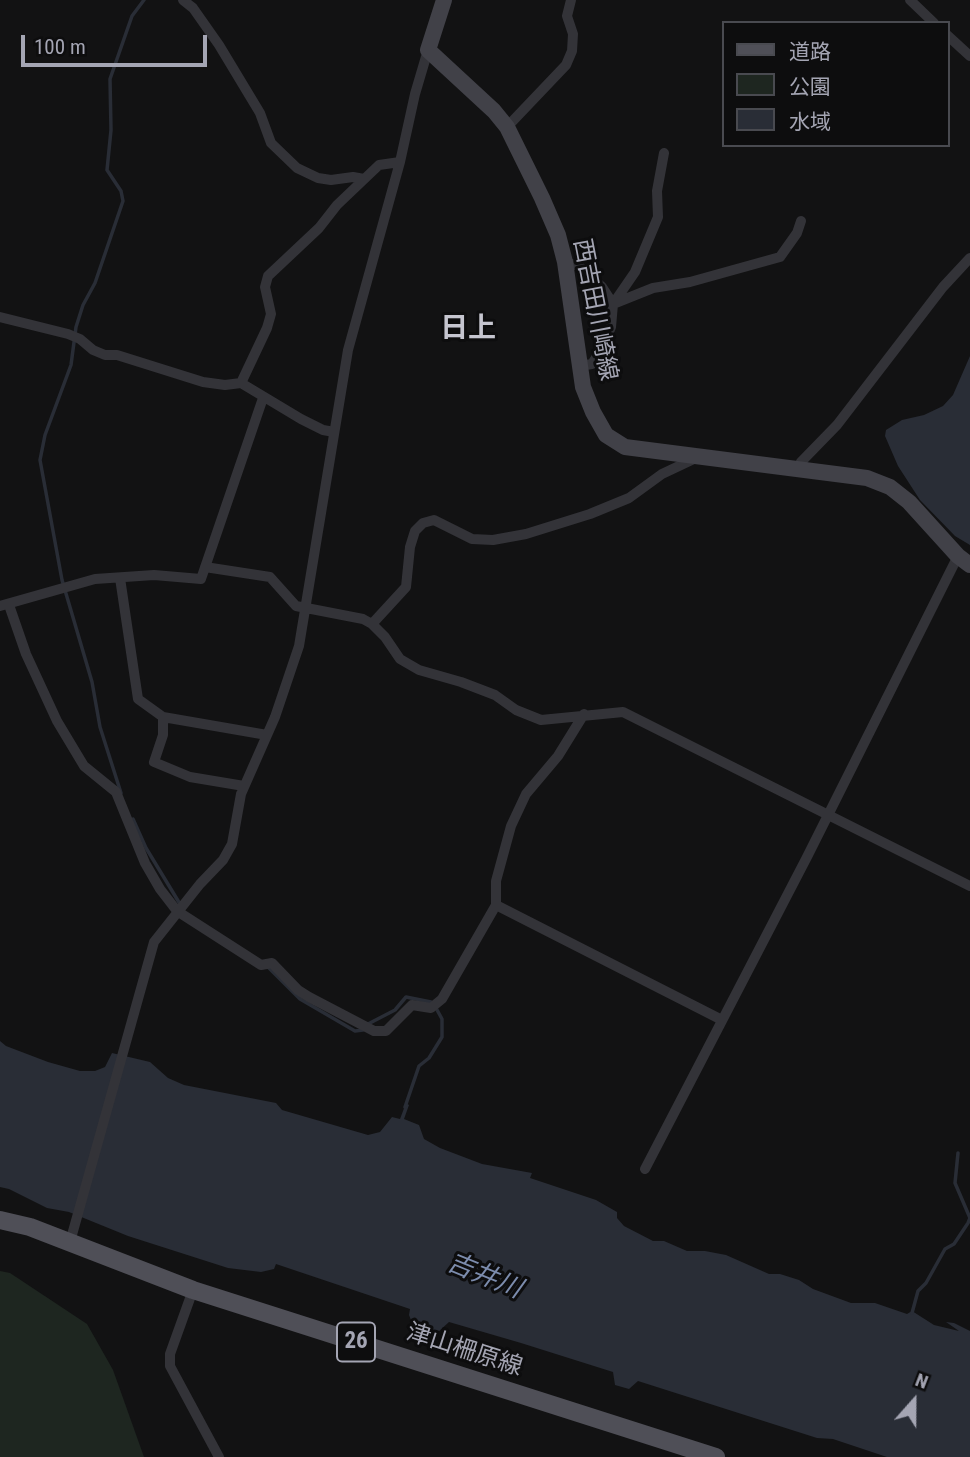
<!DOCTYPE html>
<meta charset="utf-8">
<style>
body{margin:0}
#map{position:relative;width:970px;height:1457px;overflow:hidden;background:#121213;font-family:"Roboto Condensed","Noto Sans JP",sans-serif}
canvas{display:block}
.legend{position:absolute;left:722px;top:21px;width:228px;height:126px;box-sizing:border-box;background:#0d0d0e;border:2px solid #494a50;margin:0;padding:9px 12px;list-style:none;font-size:21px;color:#a4a5b3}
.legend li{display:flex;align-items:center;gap:14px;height:35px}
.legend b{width:35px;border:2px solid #494a50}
.north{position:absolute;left:879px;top:1366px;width:70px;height:70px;-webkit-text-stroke:5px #0d0d0e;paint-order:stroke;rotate:21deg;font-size:19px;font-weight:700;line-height:28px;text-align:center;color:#a4a5b3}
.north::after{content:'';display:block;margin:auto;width:24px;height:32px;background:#a4a5b3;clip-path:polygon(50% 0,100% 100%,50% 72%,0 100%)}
.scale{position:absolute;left:21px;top:35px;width:186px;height:32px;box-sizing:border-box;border:4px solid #a4a5b3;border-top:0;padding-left:9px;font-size:21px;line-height:24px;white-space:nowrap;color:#a4a5b3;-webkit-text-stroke:5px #0d0d0e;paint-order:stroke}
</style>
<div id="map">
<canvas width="970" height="1457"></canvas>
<ul class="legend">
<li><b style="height:9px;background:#4f4f57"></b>道路</li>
<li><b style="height:19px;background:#1e2620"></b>公園</li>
<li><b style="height:19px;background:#292d36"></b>水域</li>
</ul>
<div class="north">N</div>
<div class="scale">100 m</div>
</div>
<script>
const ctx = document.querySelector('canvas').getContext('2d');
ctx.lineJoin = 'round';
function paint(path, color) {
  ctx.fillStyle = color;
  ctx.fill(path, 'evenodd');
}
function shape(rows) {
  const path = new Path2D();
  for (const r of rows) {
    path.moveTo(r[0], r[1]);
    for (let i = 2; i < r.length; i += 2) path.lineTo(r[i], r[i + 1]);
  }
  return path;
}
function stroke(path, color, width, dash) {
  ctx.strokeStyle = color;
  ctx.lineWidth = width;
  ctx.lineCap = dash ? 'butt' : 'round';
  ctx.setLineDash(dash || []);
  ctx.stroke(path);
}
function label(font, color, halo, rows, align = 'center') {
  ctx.font = font + ' "Roboto Condensed","Noto Sans JP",sans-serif';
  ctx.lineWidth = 6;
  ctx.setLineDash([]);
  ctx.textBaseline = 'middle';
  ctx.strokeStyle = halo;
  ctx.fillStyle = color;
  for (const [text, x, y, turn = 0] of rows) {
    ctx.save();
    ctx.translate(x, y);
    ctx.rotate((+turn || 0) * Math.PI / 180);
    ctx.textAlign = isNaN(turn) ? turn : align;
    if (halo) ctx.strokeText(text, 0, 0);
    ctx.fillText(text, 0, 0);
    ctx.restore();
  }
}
const green = shape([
 [0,1271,10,1273,87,1324,113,1370,144,1457,0,1457]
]);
const water = shape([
 [970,356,970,545,955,536,920,500,898,466,885,436,886,430,902,420,924,415,943,406,953,395],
 [0,1041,6,1046,48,1062,80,1071,95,1071,105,1067,112,1053,150,1062,168,1078,184,1085,276,1103,282,1110,368,1135,380,1132,392,1117,400,1119,406,1103,409,1105,404,1119,419,1125,424,1139,440,1148,482,1164,532,1173,530,1178,596,1200,617,1212,617,1218,624,1226,653,1241,664,1241,687,1251,705,1251,726,1255,769,1274,780,1274,799,1280,813,1289,851,1303,875,1303,907,1314,912,1311,934,1325,959,1331,946,1322,954,1323,970,1331,970,1457,887,1457,833,1439,817,1438,638,1381,629,1389,615,1385,613,1372,521,1343,449,1322,437,1333,413,1325,409,1315,410,1309,276,1264,274,1269,261,1272,228,1268,128,1236,69,1212,47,1208,9,1189,0,1187]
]);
const stream = shape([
 [121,793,100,727,92,682,62,580,40,460,45,435,71,365,76,327,83,305,95,283,123,201,121,191,107,170,111,130,110,79,132,16,144,0],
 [133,819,146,848,180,904],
 [268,967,300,999,355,1031,363,1030],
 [368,1024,395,1010,406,997,431,1002],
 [405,1107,419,1066,429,1058,442,1037,442,1019,436,1008],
 [912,1313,918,1291,926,1283,945,1249,954,1244,968,1223,970,1218,955,1183,958,1153]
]);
const minor = shape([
 [183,0,193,8,219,45,260,113,271,143,297,168,318,178,331,180,353,177,364,179],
 [910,0,934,23],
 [947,35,970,56],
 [507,127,566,65,572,51,573,34,567,16,571,0],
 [664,153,657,191,658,217,635,272,613,304,653,288,690,282,780,257,797,233,801,221],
 [565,262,579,266,602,287,613,304,611,327,601,350,592,364,579,366],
 [0,317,68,334,80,339,93,350,105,355,117,355,203,382,225,385,241,383,301,419,323,430,334,432],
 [241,383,267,328,271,314,265,287,268,276,319,228,337,205,379,165,400,162],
 [797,470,801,462,837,425,943,287,970,258],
 [205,567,270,577,296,606,363,619,372,624,385,637,400,659,419,670,461,682,495,695,516,710,541,720,623,712,970,886],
 [120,578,138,699,163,717,267,735],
 [9,605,26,654,57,721,84,766,116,792,145,863,160,889,177,911,261,965,272,963,298,990,309,997,374,1031,386,1031,412,1005,431,1008,442,999,496,905,496,881,511,826,526,794,558,756,584,714],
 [0,606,95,579,154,575,201,579,263,398],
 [372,624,406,587,410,547,415,531,423,523,434,520,472,539,493,540,526,534,590,514,629,498,662,474,698,457],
 [163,717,163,735,154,762,190,777,244,786],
 [496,905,722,1020],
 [645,1169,807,857,958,556],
 [70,1242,154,942,200,884,223,860,232,844,241,794,275,717,299,646,348,350,400,162,415,94,428,50],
 [193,1290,170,1354,170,1366,219,1457]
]);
const secondary = shape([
 [444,0,428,50,494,111,507,127,542,198,558,235,565,262,583,387,593,412,606,435,625,447,867,478,890,487,909,502,958,556,970,565]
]);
const primary = shape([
 [0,1220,30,1227,193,1290,716,1457]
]);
const shields = [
 [356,1342,38]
];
const shieldNames = [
 ["26",356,1342]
];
const streetNames = [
 ["西吉田川崎線",594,310,79],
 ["津山柵原線",464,1351,18]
];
const waterNames = [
 ["吉井川",484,1277,22]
];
const quarterNames = [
 ["日上",468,330]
];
paint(green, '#1e2620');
paint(water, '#292d36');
stroke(stream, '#292d36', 3.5);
stroke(minor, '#333338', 10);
stroke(secondary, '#414148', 16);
stroke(primary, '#4f4f57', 18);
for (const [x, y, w] of shields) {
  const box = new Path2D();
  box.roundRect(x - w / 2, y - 19.5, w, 39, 5);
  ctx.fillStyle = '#0d0d0e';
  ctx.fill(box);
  stroke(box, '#a4a5b3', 2);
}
label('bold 23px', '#a4a5b3', null, shieldNames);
label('24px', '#a4a5b3', '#0d0d0e', streetNames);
label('italic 26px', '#7c8cad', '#0d0d0e', waterNames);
label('bold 28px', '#c5c5cf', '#0d0d0e', quarterNames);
</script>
